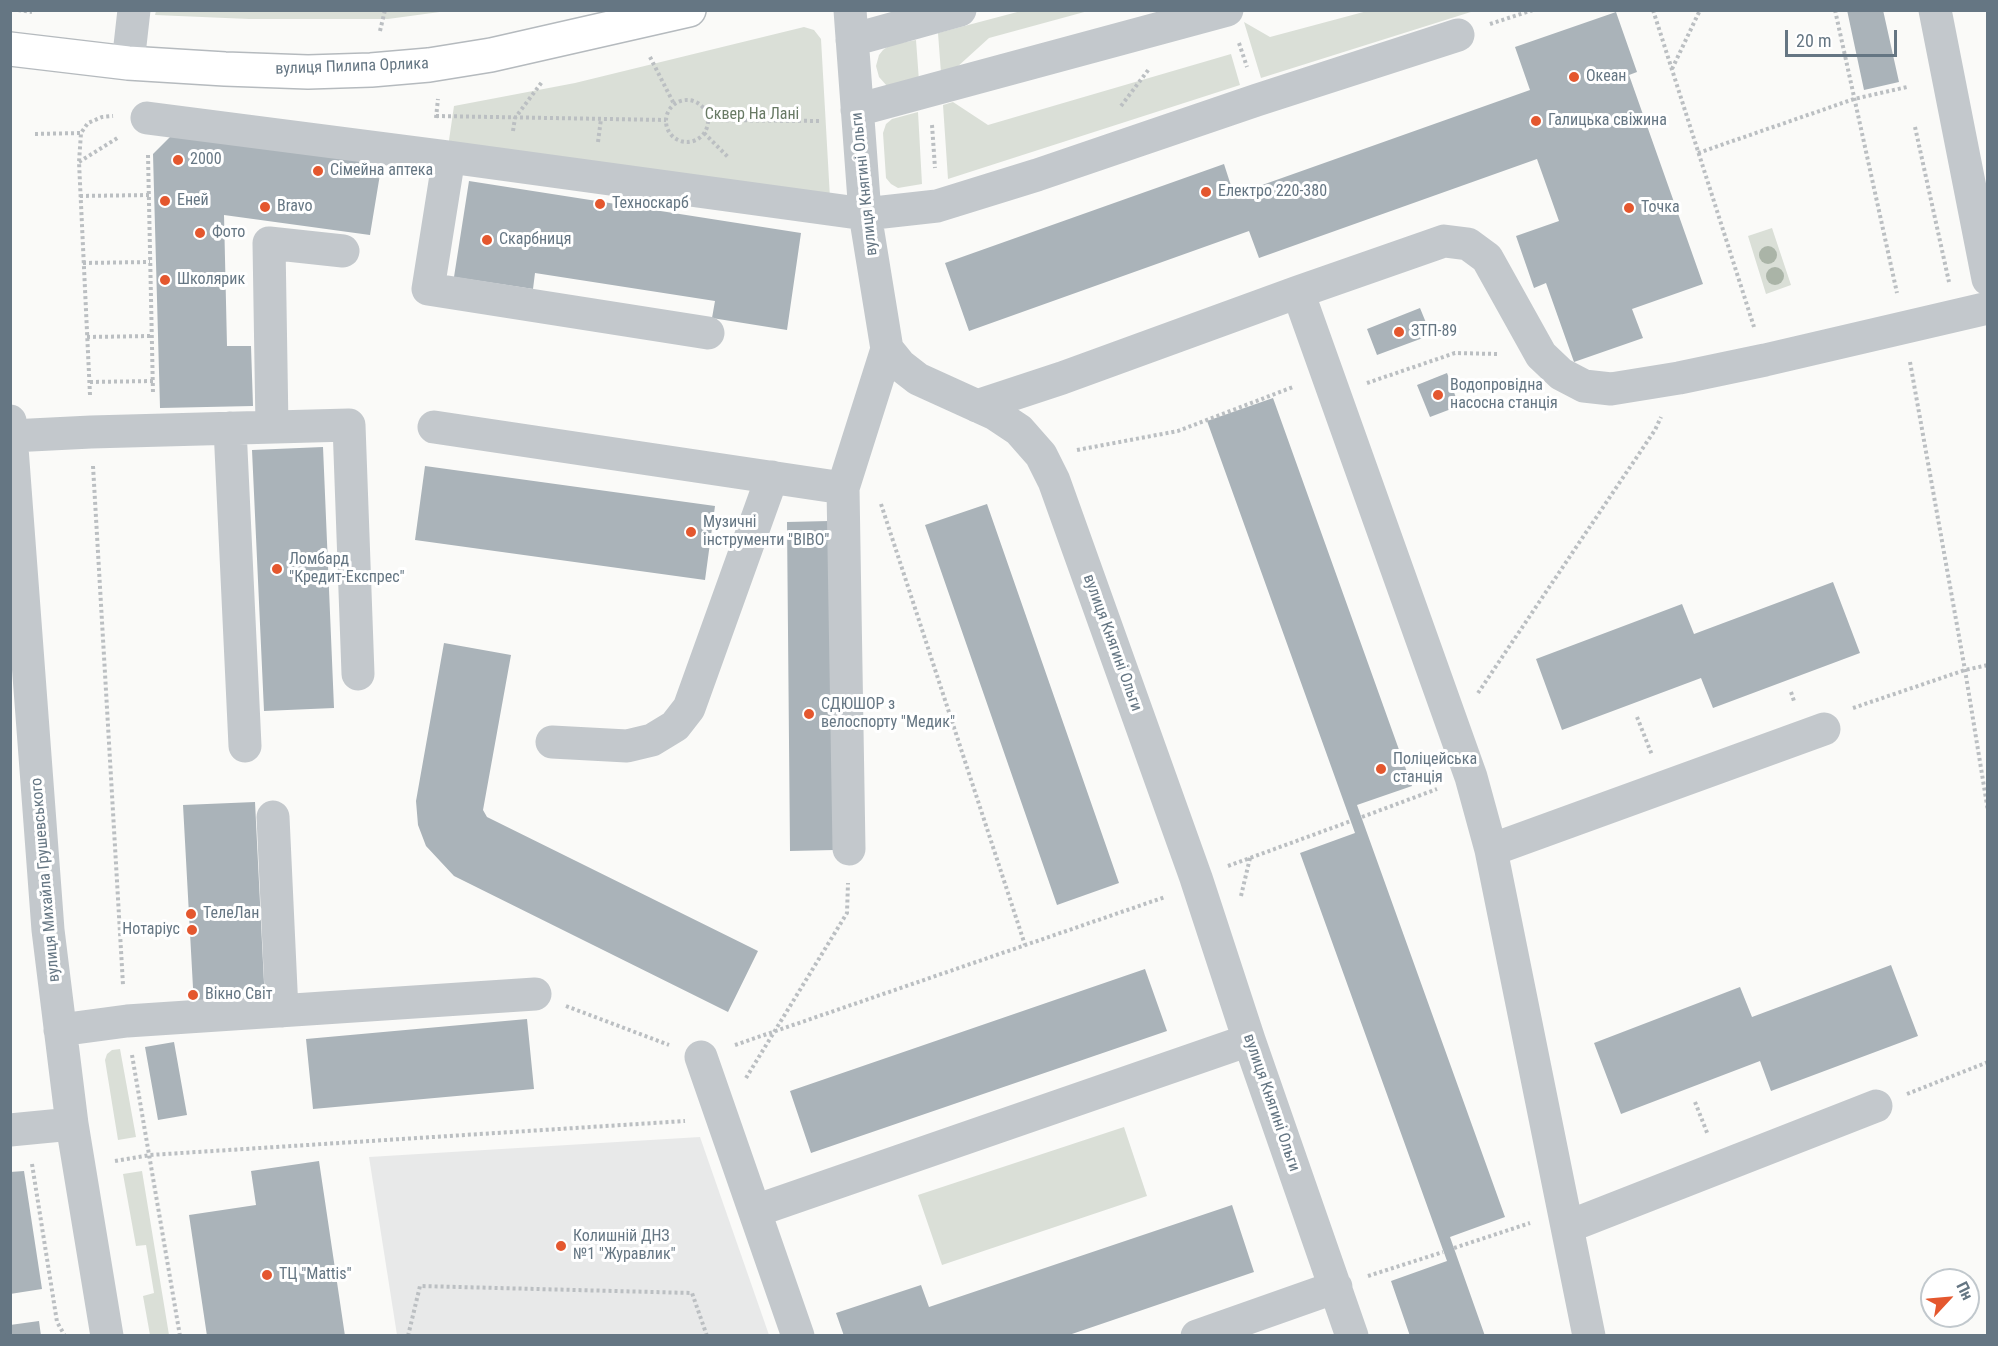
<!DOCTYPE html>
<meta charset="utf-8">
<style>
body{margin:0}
#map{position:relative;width:1998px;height:1346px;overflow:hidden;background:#fafaf8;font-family:"Roboto Condensed",sans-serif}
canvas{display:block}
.frame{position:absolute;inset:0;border:12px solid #657683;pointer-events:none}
.north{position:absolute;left:1920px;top:1268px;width:60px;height:60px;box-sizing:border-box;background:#fff;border:2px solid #c1c8cd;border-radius:50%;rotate:64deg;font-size:16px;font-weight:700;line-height:24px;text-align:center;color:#657683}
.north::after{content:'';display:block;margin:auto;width:21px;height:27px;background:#e4572e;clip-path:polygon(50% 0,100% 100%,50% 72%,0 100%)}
.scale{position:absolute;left:1785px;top:30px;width:112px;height:27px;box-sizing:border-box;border:3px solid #657683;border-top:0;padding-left:8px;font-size:18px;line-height:21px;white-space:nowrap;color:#657683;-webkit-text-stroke:4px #fff;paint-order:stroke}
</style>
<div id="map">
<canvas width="1998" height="1346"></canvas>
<div class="frame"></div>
<div class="north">Пн</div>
<div class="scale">20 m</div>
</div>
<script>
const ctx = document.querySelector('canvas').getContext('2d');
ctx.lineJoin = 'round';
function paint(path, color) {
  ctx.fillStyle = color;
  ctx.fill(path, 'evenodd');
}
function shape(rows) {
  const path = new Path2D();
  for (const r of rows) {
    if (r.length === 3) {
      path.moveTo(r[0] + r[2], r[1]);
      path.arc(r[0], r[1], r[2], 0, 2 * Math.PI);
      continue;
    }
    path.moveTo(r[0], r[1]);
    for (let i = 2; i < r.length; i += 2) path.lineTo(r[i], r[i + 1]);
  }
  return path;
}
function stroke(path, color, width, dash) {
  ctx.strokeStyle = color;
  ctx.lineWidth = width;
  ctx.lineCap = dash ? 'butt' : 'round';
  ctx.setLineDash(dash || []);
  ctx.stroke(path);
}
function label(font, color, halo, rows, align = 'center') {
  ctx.font = font + ' "Roboto Condensed",sans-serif';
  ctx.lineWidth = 6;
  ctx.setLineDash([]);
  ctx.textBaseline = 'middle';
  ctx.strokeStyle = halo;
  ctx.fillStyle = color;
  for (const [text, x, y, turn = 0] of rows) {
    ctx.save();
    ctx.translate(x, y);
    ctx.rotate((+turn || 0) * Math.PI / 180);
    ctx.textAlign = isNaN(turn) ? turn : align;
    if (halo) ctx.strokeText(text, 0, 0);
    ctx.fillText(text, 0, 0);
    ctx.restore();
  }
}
const built = shape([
 [700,1137,769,1335,397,1335,369,1157]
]);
const green = shape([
 [1371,10,1474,11,1261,78,1244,22,1270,37],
 [156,11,156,10,447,11,388,19,249,19,155,15],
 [1021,11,1088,11,989,38,956,68,941,73,938,33],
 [804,27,814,30,821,39,830,198,448,147,454,106,575,83],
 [916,40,919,81,887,86,879,77,876,66,879,55,883,50,890,45],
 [1231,54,1240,85,948,179,943,105,953,102,988,125],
 [918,112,922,184,898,188,891,184,886,178,883,133,886,124,892,119],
 [1772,228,1791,285,1766,294,1748,236],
 [120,1049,136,1137,118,1140,105,1060,107,1054,112,1050],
 [1124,1127,1147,1196,942,1265,918,1195],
 [142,1171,169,1335,150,1335,143,1296,154,1293,146,1245,136,1246,123,1174]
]);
const building = shape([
 [1847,10,1883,10,1899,82,1864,90],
 [1616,12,1637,72,1629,75,1703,284,1632,309,1643,338,1574,362,1546,283,1534,288,1516,236,1559,221,1537,159,1259,258,1249,231,969,331,945,263,1224,164,1234,195,1530,90,1515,47],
 [172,135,382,162,370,235,224,215,227,346,251,346,253,406,160,408,153,154],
 [469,181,801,233,787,330,712,318,715,301,535,273,533,289,454,277],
 [1420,308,1431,335,1377,355,1367,329],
 [1447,373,1459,406,1430,417,1417,385],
 [1273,398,1412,786,1357,805,1505,1217,1450,1237,1485,1336,1410,1336,1391,1281,1447,1261,1300,853,1355,833,1207,421],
 [323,447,334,708,264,711,252,450],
 [425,466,715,506,705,580,415,540],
 [987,504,1119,883,1057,905,925,525],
 [829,521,834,850,790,851,787,522],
 [1833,582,1860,653,1713,708,1701,678,1562,730,1536,659,1682,604,1694,634],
 [444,643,511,655,483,810,487,817,758,951,728,1012,454,876,426,846,418,825,416,801],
 [255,802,265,1003,194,1006,183,805],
 [1891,965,1918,1036,1771,1091,1760,1061,1621,1114,1594,1043,1740,987,1752,1017],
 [1145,969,1167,1031,811,1153,790,1091],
 [527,1019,534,1089,313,1109,306,1039],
 [174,1042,187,1115,158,1120,145,1047],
 [319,1161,345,1336,207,1336,189,1215,256,1205,251,1171],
 [24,1171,42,1289,10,1294,10,1172],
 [1232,1205,1254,1272,1066,1336,844,1336,836,1313,921,1285,929,1307],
 [39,1321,41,1336,10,1336,10,1325]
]);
const path = shape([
 [18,10,32,12],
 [1653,10,1754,327],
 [1835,10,1897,293],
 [1490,24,1533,10],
 [380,31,385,10],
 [1239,43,1247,67],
 [650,57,674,104],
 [1672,69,1700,10],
 [687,121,21],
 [1121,106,1149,69],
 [436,116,666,120],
 [436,118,438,99],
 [708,120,822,121],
 [932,125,935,168],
 [1915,127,1949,282],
 [513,131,515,118,542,82],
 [704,133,729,158],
 [35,134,81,133],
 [598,142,601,119],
 [1698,153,1854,99,1907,87],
 [148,155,153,394],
 [79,162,119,137],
 [80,196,149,195],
 [83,263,150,262],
 [87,337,152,336],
 [1910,362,1965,670,1988,811],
 [90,382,153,381],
 [1367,383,1455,353,1498,354],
 [90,395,79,162,81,133,88,123,102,117,113,116],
 [1077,450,1178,431,1293,387],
 [93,466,123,985],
 [881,504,1025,945],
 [1791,692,1794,701],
 [1478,693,1655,430,1661,417],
 [1853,708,1965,670,1988,665],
 [1637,717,1652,755],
 [1362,817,1437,789],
 [1228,866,1351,821],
 [1241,896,1250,858],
 [566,1006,669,1045],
 [735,1045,1165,897],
 [132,1055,180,1336],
 [746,1078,847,913,848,883],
 [1907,1094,1988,1062],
 [1695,1102,1708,1135],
 [115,1161,150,1155,685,1121],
 [32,1164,57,1322,65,1336],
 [1454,1248,1530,1223],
 [1368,1276,1443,1252],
 [408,1336,420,1286,692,1293,707,1336]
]);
const minor = shape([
 [850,10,865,214,887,349,900,365,918,379,995,414,1019,430,1041,455,1054,481,1196,878,1249,1040,1352,1336],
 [1935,10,1988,279],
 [852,40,960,10],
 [128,63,134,10],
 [857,110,1227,10],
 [147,118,449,157,865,214,937,206,1037,175,1257,100,1458,35],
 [449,157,428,289,708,333],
 [1298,292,1471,777,1491,850,1589,1336],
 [977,406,1062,378,1298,292,1444,241,1468,244,1487,258,1541,355,1561,374,1584,386,1611,389,1679,378,1765,360,1988,308],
 [10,421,48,930,72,1124,107,1336],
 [272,427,269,243,343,251],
 [434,427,843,488,887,349],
 [230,428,245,746],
 [11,436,91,432,349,425,358,674],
 [843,488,849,849],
 [552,742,627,746,652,740,675,726,689,708,772,477],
 [273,817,282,1011],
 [1491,850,1824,729],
 [60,1030,127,1021,535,994],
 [701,1057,798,1336],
 [10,1130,72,1124],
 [755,1211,1249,1040],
 [1567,1227,1876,1106],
 [1197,1336,1336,1287]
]);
const major = shape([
 [10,49,128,63,225,69,308,72,371,70,429,65,491,55,689,10]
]);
const trees = [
 [1768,255],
 [1775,276]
];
const markers = [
 [1574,77,6,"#e4572e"],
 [1536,121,6,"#e4572e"],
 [178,160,6,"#e4572e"],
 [318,171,6,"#e4572e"],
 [1206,192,6,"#e4572e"],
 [165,201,6,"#e4572e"],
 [600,204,6,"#e4572e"],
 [265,207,6,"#e4572e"],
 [1629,208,6,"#e4572e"],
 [200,233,6,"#e4572e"],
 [487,240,6,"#e4572e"],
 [165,280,6,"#e4572e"],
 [1399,332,6,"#e4572e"],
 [1438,395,6,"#e4572e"],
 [691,532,6,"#e4572e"],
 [277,569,6,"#e4572e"],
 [809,714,6,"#e4572e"],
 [1381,769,6,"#e4572e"],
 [191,914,6,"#e4572e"],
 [192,930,6,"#e4572e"],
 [193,995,6,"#e4572e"],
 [561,1246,6,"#e4572e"],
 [267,1275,6,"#e4572e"]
];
const streetNames = [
 ["вулиця Пилипа Орлика",352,67,-2],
 ["вулиця Княгині Ольги",865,184,-96],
 ["вулиця Княгині Ольги",1112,643,70],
 ["вулиця Михайла Грушевського",46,880,-95],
 ["вулиця Княгині Ольги",1271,1103,71]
];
const poiNames = [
 ["Океан",1586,77],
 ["Галицька свіжина",1548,121],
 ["2000",190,160],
 ["Сімейна аптека",330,171],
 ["Електро 220-380",1218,192],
 ["Еней",177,201],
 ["Техноскарб",612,204],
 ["Bravo",277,207],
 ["Точка",1641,208],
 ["Фото",212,233],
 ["Скарбниця",499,240],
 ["Школярик",177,280],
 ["ЗТП-89",1411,332],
 ["Водопровідна",1450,386],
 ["насосна станція",1450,404],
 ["Музичні",703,523],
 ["інструменти \"ВІВО\"",703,541],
 ["Ломбард",289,560],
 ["\"Кредит-Експрес\"",289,578],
 ["СДЮШОР з",821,705],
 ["велоспорту \"Медик\"",821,723],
 ["Поліцейська",1393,760],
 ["станція",1393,778],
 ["ТелеЛан",203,914],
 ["Нотаріус",180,930,"right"],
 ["Вікно Світ",205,995],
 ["Колишній ДНЗ",573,1237],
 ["№1 \"Журавлик\"",573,1255],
 ["ТЦ \"Mattis\"",279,1275]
];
const parkNames = [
 ["Сквер На Лані",752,115]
];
paint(built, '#e8e9e9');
paint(green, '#dadfd7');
paint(building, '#aab3b9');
stroke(major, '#b5babe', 36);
stroke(path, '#bbbfc2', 4, [3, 3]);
stroke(minor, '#c3c8cc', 33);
stroke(major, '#fff', 33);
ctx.fillStyle = '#aab4a7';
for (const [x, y] of trees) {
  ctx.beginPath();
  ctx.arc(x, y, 9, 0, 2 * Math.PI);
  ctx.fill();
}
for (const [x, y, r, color] of markers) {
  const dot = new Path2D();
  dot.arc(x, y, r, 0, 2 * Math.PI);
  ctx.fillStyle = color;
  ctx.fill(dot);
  stroke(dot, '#fff', 2);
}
label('16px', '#657683', '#fff', streetNames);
label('16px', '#657683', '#fff', poiNames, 'left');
label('16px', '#687a64', '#fff', parkNames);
</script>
